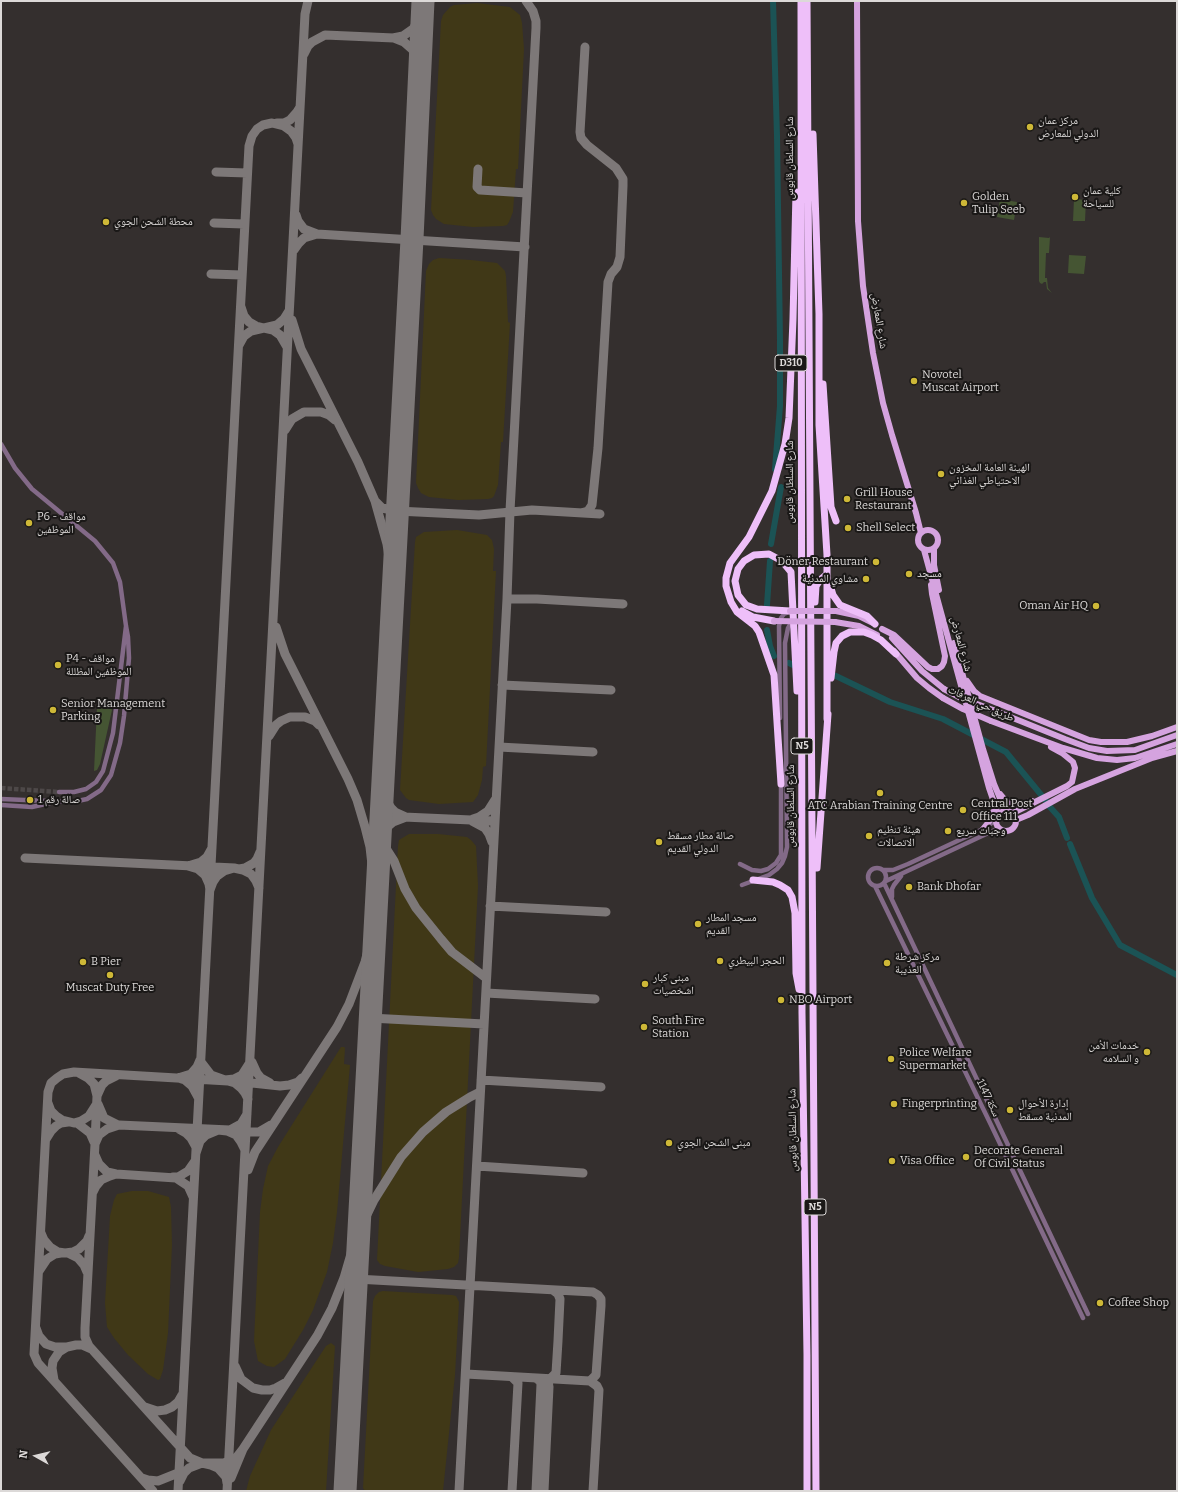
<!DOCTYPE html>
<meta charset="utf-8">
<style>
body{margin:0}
#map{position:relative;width:1178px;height:1492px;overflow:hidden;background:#342f2e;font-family:Bitter,serif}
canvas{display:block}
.frame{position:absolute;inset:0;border:2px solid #dcd9d8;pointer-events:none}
.north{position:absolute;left:16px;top:1436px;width:40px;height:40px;-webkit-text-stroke:3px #1a1817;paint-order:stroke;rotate:278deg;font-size:11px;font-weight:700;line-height:16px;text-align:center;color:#dcd9d8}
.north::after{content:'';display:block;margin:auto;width:14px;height:18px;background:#dcd9d8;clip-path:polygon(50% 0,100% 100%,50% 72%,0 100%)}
</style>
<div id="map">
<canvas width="1178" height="1492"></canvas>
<div class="frame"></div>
<div class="north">N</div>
</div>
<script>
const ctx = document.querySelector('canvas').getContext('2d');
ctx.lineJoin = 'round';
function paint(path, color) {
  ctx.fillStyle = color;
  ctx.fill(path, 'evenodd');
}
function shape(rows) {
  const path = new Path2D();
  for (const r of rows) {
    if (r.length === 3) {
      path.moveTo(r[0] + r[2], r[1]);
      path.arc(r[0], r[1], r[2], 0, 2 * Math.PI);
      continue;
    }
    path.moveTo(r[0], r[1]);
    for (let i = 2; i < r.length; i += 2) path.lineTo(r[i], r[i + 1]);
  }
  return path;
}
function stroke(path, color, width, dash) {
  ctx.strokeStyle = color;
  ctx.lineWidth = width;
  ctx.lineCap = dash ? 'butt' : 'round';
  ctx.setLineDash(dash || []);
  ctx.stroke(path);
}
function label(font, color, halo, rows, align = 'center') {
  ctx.font = font + ' Bitter,"Noto Naskh Arabic",serif';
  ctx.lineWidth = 4;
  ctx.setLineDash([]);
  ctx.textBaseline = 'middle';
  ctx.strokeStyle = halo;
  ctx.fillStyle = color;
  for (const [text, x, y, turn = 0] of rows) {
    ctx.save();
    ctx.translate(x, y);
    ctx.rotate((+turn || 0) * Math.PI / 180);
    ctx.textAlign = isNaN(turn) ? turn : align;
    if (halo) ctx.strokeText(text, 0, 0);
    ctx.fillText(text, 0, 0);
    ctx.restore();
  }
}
const green = shape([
 [1000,199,1017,202,1014,220,997,217],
 [1074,199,1086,200,1085,221,1073,221],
 [1039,237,1049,238,1050,237,1049,253,1046,253,1045,278,1047,278,1048,288,1052,293,1047,289,1046,282,1044,282,1042,284,1040,283,1039,281],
 [1069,255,1086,256,1084,274,1068,273],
 [100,707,111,708,112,710,100,764,97,770,94,771,97,708]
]);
const sand = shape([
 [477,3,510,7,520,15,522,23,524,49,518,169,516,169,513,212,509,222,507,225,503,226,473,227,444,224,436,219,433,215,431,210,441,21,443,15,450,7,454,5],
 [439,258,471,260,497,263,505,271,506,276,508,322,510,323,503,442,501,442,498,485,494,496,492,498,488,499,458,500,429,497,421,493,418,488,416,483,426,271,429,264,433,260],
 [457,530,487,535,492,540,494,549,493,571,496,571,486,766,483,767,482,780,478,795,473,802,439,804,409,800,406,798,400,790,415,542,416,537,424,532],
 [409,834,438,834,467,837,471,840,476,846,478,886,459,1257,458,1263,454,1267,448,1269,418,1272,385,1266,380,1264,377,1260,398,846,399,840],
 [341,1047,344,1047,345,1048,344,1064,350,1065,337,1212,333,1243,327,1272,313,1310,303,1330,285,1359,274,1367,267,1366,258,1361,254,1341,260,1212,263,1189,268,1166,278,1147],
 [132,1191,148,1191,169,1197,171,1207,172,1245,168,1333,163,1370,160,1379,158,1380,148,1374,128,1355,114,1338,107,1327,105,1303,110,1216,114,1200,117,1194],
 [383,1291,452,1295,456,1296,459,1302,455,1375,443,1491,365,1491,363,1488,373,1301,375,1296,379,1292],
 [331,1343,335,1346,326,1491,246,1491,250,1476,271,1430,326,1346]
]);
const river = shape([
 [773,1,777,136,780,341,780,406,775,469],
 [771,544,781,487],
 [767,605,770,561],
 [767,630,770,646,774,656],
 [789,663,793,665],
 [836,676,890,702,943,719,1006,752,1047,802],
 [1049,806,1059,817,1067,838],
 [1070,844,1092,898,1120,945,1177,975]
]);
const taxiway = shape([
 [417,1,422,14],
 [393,38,403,36,413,29,430,1],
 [304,54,308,46,312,42,325,35,394,38,404,42,412,49,418,59,419,70],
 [277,123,284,123,290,120,297,112,300,107],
 [478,169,477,187,480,190,527,193],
 [216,172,247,173],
 [214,223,244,224],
 [317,234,525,247],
 [294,250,299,243,304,238,317,234,304,229,298,221,296,215],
 [211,274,242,275],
 [241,307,244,316,249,322,256,326,264,328,277,325,284,319,289,311],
 [292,320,301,349,358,462,375,501,387,544,390,564,393,598],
 [239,345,244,336,251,331,264,328,273,330,280,335,287,347],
 [285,430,292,419,304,412,321,412,329,415,335,420],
 [375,501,382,508,397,511,479,515,532,510,600,514],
 [581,513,588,511,592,505,598,448,608,282,611,274,617,267,620,257,623,186,623,179,616,168,587,145,581,138,580,132,585,47],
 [507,599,537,599,623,604],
 [276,627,285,654,348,779,357,800,365,827,370,847,376,901],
 [502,685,611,690],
 [269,736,276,725,281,721,290,717,305,717,315,721,319,725],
 [499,747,593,752],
 [382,788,386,800,391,808,395,812,406,817,393,822,386,828,380,839,394,861,405,889,416,908,441,939,452,952,486,978],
 [381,816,494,821],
 [473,819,479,817,488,811,495,800],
 [472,821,485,828,489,834,492,842],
 [212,848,207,857,201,862,188,866,198,869,205,875,209,884,210,890,213,882,217,876,224,871,234,868,243,870,251,874,256,881,259,888],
 [25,858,235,868],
 [239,869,245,868,254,863,257,859,260,852],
 [490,906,606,912],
 [486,993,595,999],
 [370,1018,484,1024],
 [201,1062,211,1075,225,1080,234,1079,242,1075,249,1064],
 [252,1062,257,1073,261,1078,270,1083],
 [79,1073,88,1078,94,1084,97,1096],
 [481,1080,601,1087],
 [243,1082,280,1086,289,1085,298,1082,302,1078],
 [198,1097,192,1086,185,1080,178,1078,191,1074,197,1067,200,1060],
 [48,1103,51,1111,56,1116,62,1120,74,1123,81,1121,89,1116,96,1105],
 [98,1104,104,1118,118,1125],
 [77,1123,90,1133,94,1142],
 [179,1129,186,1133,191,1138,196,1147,196,1153,200,1141,206,1135,218,1130,227,1131,236,1135,241,1142,245,1150],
 [242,1132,259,1132,271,1125],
 [46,1139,51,1131,56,1126,61,1123,68,1122],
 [95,1142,97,1096,102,1085,106,1081,116,1076],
 [95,1155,99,1164,107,1172,116,1174,176,1178,188,1186,193,1197],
 [477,1166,583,1173],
 [248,1170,255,1152,337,1027,349,1004,365,962,370,943,376,910],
 [173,1177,178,1177,188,1171,195,1161],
 [93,1192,96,1186,101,1180,110,1176,116,1174],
 [359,1231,374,1200,401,1157,423,1132,446,1112,470,1097,480,1092],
 [41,1233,44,1240,50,1247,58,1252,65,1253,73,1252,79,1249,87,1241,89,1236],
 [39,1271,47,1259,55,1254,61,1253,68,1253,78,1258,84,1265,87,1272],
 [356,1279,593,1292,598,1295,601,1299,601,1306,596,1375,590,1381],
 [36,1328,39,1336,46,1344,55,1347,67,1347],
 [235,1366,241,1379,253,1388,262,1390,270,1390,276,1388,285,1383],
 [466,1374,590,1381,597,1386,599,1390,593,1491],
 [54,1380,52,1368,53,1361,59,1352,67,1347,76,1345,82,1345,91,1349],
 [145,1407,157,1411,165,1410,172,1407,178,1402,182,1395],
 [243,1449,236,1458,224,1463,202,1463,190,1458,89,1346,85,1337,85,1328,95,1144,99,1135,107,1129,119,1125,230,1130,241,1124,247,1114],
 [142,1478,148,1480,158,1481,183,1471],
 [231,1478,243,1449,317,1336,332,1308,344,1278,351,1254,357,1224,361,1196],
 [180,1481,184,1473,189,1468,202,1463,211,1465,218,1468,226,1477,227,1483],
 [345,1485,347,1491],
 [153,1491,38,1363,34,1354,48,1092,51,1083,57,1078,63,1074,74,1072,228,1081,235,1083,241,1088,245,1093,248,1099],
 [178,1491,249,146,252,136,257,129,263,125,272,123,284,126,291,131,296,138,298,144],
 [227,1491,305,14,308,1],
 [459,1491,507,599,510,511,536,28,536,21,533,11,526,1],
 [512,1491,518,1383,512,1377],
 [536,1491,541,1384,540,1381,537,1379],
 [544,1491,549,1387,548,1381,545,1379,550,1379,556,1373,558,1341,560,1299,558,1294,554,1291]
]);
const runway = shape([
 [345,1491,412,239,423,1]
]);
const minorTunnel = shape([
 [1,788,59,792]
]);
const minor = shape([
 [1,444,15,468,32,489,95,541,113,563,120,582,126,626,128,637,129,658,124,716,120,743,111,775,101,790,87,799,73,802,1,799],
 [780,718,779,626,781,618,784,614,789,612],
 [59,792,74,792,86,789,96,782,103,771,113,733,126,626],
 [1,805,32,807,50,803],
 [740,864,752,870,761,871,768,869,776,863,781,855,781,782],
 [877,877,9],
 [883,870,893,870,908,864,983,829,995,821],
 [886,881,999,828],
 [884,883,1088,1314],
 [742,885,769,875,777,869,782,863,785,856,787,847,785,643,788,628,792,621],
 [875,886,992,1127,1083,1318],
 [892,897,892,889,894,885,901,876]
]);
const major = shape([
 [857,1,858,221,863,286,873,353,883,403,892,435,916,513,921,533],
 [928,540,10],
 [934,548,934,565,939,590],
 [924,550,989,788,998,814],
 [836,611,859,616,873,623],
 [835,622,859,626,877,635],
 [882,629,894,635,928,667,932,669,938,669,942,666,944,662,945,656,932,594,931,585],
 [892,638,922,671,944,689],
 [954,643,983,749,994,784,1005,810],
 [894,651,917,678,929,688,943,698],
 [967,681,974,691,980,696,1089,740,1101,742,1127,742,1152,736,1177,727],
 [993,710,1065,739,1089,748,1107,751,1135,750,1177,735],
 [991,721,1063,748,1097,758,1117,760,1135,758,1177,744],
 [1148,759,1177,751],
 [1000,794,1005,800,1013,804,1020,804,1032,801],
 [1006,821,10],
 [1013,813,1067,786,1072,782,1075,768,1073,762,1062,753,1051,747],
 [1016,820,1028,815,1075,789,1152,758],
 [983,829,991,819,993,812]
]);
const highway = shape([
 [801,1,802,1013,807,1355,807,1491],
 [807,1,816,1491],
 [813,134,819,314,819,425,827,555,827,719],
 [823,384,831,507,836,521],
 [830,585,833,595,840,605,867,616,875,624],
 [815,602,816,586,820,580,826,575],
 [742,611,753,617,774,621],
 [790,611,757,609,746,605,738,595,735,581,738,569,744,561,754,555,769,554,782,561,791,572,797,691],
 [831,678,834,652,836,643,842,636,850,632,864,632,872,635,881,640,896,654],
 [781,784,774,675,759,632,755,626,737,612,731,602,726,586,726,578,730,563,749,537,772,491,785,444,789,418,793,319,796,192],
 [817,868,828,714],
 [753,880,773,882,780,885,788,890,792,897,795,913,796,973,799,989]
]);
const majorBridge = shape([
 [790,611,836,611],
 [774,621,835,622],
 [944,689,961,698,993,710],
 [943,698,963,709,991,721]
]);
const markers = [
 [1030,127,4,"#ceb837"],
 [1075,197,4,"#ceb837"],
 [964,203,4,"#ceb837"],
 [106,222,4,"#ceb837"],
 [914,381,4,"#ceb837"],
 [941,474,4,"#ceb837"],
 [847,499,4,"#ceb837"],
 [29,523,4,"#ceb837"],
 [848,528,4,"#ceb837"],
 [876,562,4,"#ceb837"],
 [909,574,4,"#ceb837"],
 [866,579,4,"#ceb837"],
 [1096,606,4,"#ceb837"],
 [58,665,4,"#ceb837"],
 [53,710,4,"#ceb837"],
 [880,793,4,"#ceb837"],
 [30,800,4,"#ceb837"],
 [963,810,4,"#ceb837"],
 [948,831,4,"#ceb837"],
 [869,836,4,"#ceb837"],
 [659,842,4,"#ceb837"],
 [909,887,4,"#ceb837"],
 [698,924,4,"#ceb837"],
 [720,961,4,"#ceb837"],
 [83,962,4,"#ceb837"],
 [887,963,4,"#ceb837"],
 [110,975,4,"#ceb837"],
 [645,984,4,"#ceb837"],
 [781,1000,4,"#ceb837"],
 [644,1027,4,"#ceb837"],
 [1147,1052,4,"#ceb837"],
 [891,1059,4,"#ceb837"],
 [894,1104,4,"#ceb837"],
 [1010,1110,4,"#ceb837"],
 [669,1143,4,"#ceb837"],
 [966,1157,4,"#ceb837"],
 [892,1161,4,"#ceb837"],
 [1100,1303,4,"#ceb837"]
];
const shields = [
 [791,363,32],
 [802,746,22],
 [815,1207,22]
];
const shieldNames = [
 ["D310",791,363],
 ["N5",802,746],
 ["N5",815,1207]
];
const poiNames = [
 ["مركز عمان",1038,121],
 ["الدولي للمعارض",1038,134],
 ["كلية عمان",1083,191],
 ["للسياحة",1083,204],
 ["Golden",972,197],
 ["Tulip Seeb",972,210],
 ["محطة الشحن الجوي",114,222],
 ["Novotel",922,375],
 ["Muscat Airport",922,388],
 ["الهيئة العامة المخزون",949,468],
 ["الاحتياطي الغذائي",949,481],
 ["Grill House",855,493],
 ["Restaurant",855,506],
 ["P6 - مواقف",37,517],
 ["الموظفين",37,530],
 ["Shell Select",856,528],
 ["Döner Restaurant",868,562,"right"],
 ["مسجد",917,574],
 ["مشاوي المدنية",858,579,"right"],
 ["Oman Air HQ",1088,606,"right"],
 ["P4 - مواقف",66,659],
 ["الموظفين المظللة",66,672],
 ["Senior Management",61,704],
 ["Parking",61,717],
 ["صالة رقم 1",38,800],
 ["Central Post",971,804],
 ["Office 111",971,817],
 ["ATC Arabian Training Centre",880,806,"center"],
 ["هيئة تنظيم",877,830],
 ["الاتصالات",877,843],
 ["وجبات سريع",956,831],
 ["صالة مطار مسقط",667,836],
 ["الدولي القديم",667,849],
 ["Bank Dhofar",917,887],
 ["مسجد المطار",706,918],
 ["القديم",706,931],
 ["مركز شرطة",895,957],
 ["العذيبة",895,970],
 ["الحجر البيطري",728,961],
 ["B Pier",91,962],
 ["مبنى كبار",653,978],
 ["اشخصيات",653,991],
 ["Muscat Duty Free",110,988,"center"],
 ["NBO Airport",789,1000],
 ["South Fire",652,1021],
 ["Station",652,1034],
 ["خدمات الأمن",1139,1046,"right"],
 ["و السلامه",1139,1059,"right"],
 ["Police Welfare",899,1053],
 ["Supermarket",899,1066],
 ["Fingerprinting",902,1104],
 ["إدارة الأحوال",1018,1104],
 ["المدنية مسقط",1018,1117],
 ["مبنى الشحن الجوي",677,1143],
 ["Decorate General",974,1151],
 ["Of Civil Status",974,1164],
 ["Visa Office",900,1161],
 ["Coffee Shop",1108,1303]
];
const streetNames = [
 ["شارع السلطان قابوس",790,158,-90],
 ["شارع المعارض",879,321,81],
 ["شارع السلطان قابوس",790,482,-90],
 ["شارع المعارض",961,644,75],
 ["طريق حي العرفات",981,704,25],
 ["شارع السلطان قابوس",791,806,-90],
 ["سكة 1147",988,1098,64],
 ["شارع السلطان قابوس",793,1130,-91]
];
paint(green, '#455533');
paint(sand, '#403817');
stroke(river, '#1b5355', 6);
stroke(taxiway, '#7d7878', 9);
stroke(runway, '#7d7878', 23);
stroke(minorTunnel, '#4d4848', 4.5, [4.5, 2]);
stroke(minor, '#836a88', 4.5);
stroke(major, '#d5a3df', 6);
stroke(highway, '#eebff9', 7);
stroke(majorBridge, '#d5a3df', 6);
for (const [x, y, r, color] of markers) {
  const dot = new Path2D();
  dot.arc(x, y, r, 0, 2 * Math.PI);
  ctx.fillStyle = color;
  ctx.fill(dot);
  stroke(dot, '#1a1817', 1.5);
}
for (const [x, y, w] of shields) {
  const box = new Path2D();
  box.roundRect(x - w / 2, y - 8, w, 16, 3);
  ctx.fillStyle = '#1a1817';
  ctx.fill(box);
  stroke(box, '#dcd9d8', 1);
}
label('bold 10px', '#dcd9d8', null, shieldNames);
label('11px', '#dcd9d8', '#1a1817', poiNames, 'left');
label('11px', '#dcd9d8', '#1a1817', streetNames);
</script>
